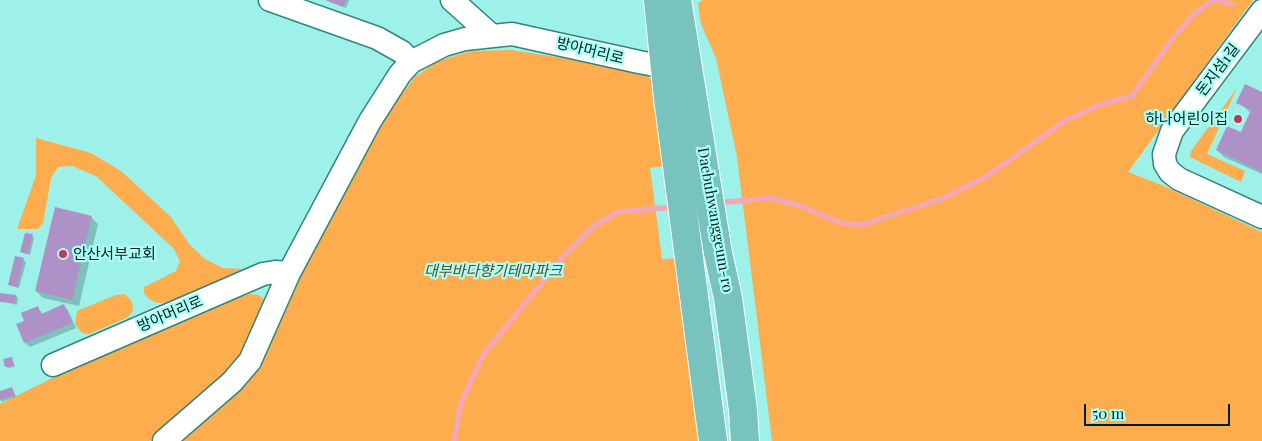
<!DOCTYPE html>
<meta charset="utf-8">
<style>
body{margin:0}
#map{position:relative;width:1262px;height:441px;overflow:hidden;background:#9ef1e9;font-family:"Playfair Display",serif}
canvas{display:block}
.scale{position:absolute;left:1084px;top:404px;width:146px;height:22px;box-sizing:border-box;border:2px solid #001f1d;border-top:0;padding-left:6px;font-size:15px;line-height:18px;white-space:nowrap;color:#001f1d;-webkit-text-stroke:4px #abfff7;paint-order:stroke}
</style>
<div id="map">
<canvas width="1262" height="441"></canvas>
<div class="scale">50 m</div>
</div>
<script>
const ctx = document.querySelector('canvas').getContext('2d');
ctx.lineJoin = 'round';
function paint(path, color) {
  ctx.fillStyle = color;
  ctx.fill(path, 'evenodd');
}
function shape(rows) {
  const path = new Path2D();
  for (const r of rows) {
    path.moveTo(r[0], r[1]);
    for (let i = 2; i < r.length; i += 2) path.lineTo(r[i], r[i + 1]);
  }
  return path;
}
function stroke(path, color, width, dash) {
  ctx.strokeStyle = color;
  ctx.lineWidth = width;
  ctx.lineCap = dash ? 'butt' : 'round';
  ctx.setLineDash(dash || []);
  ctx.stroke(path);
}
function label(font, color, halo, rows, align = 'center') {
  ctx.font = font + ' "Playfair Display","Noto Sans KR",serif';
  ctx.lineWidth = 4.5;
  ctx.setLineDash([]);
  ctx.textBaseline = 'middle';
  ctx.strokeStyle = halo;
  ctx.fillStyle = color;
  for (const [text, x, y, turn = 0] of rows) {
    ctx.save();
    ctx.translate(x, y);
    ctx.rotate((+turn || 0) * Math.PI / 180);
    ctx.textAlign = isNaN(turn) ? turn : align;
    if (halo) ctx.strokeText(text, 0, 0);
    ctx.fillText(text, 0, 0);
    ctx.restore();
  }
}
const green = shape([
 [703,0,1253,0,1128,172,1164,186,1262,232,1262,441,772,441,737,157,716,58,701,24,698,3],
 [512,50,639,70,654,81,665,166,650,168,662,259,677,258,699,441,179,441,230,398,254,375,267,352,288,295,361,158,396,101,415,77,438,61,471,51],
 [1237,88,1207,154,1245,171,1241,182,1190,157,1191,151],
 [36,138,91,153,121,171,171,217,189,244,205,259,223,268,242,269,263,263,169,303,157,303,149,299,144,293,144,287,176,271,180,261,174,249,96,176,72,166,58,167,51,178,43,223,38,229,17,229,36,175],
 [125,294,132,302,133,311,127,318,89,334,82,333,75,324,77,311,116,295],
 [250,294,259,295,266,302,247,347,234,366,150,441,0,441,0,404,105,352,196,312]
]);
const shadow = shape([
 [326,0,349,0,346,8],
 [1262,93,1262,174,1224,157,1217,150,1241,134,1251,113,1238,102],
 [91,217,98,224,79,306,43,298,36,291],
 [32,236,34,238,30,255,23,253,21,251],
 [23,260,26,262,19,288,11,286,9,284],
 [16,296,18,298,17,305,0,301],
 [63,306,68,310,76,328,30,347,25,343,18,325,26,322,37,307,43,314],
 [12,358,15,367,8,368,6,366],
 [12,388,16,397,1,402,0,392]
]);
const stream = shape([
 [716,203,771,198,801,206,840,223,862,225,941,199,987,176,1066,120,1102,104,1132,96,1172,39,1194,14,1213,0,1232,4],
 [454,441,461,403,483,355,566,253,594,226,618,212,675,207]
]);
const building = shape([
 [325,0,346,0,343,7],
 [1245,84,1262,92,1262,172,1216,150,1227,126,1241,132,1251,110,1236,103],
 [55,207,92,216,72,300,35,291],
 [25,233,33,234,28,254,20,252],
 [15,256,24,258,17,287,8,285],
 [0,293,16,295,15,303,0,302],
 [64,304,72,323,24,343,16,324,24,321,21,313,38,306,41,314],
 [12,357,14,366,5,367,3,359],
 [12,387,15,395,0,400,0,391]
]);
const minor = shape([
 [270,0,377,38,402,52,411,62],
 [452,0,491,35],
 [1262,11,1172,131,1164,154,1165,164,1170,172,1179,179,1262,217],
 [53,365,263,274,275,272,289,273],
 [164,441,232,382,250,361,289,273,370,121,400,74,411,62,444,45,465,39,512,34,639,62,665,67,680,66]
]);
const major = shape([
 [658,0,668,98,713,441],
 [677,0,718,253,728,298,743,410,745,441]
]);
const markers = [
 [1238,119,5,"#c5365f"],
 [63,254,5,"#c5365f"]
];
const streetNames = [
 ["방아머리로",590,51,14],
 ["돈지섬1길",1218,70,-53],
 ["Daebuhwanggeum-ro",715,220,80],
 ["방아머리로",170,314,-23]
];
const poiNames = [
 ["하나어린이집",1228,119],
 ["안산서부교회",73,254,"left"]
];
const parkNames = [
 ["대부바다향기테마파크",493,271]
];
paint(green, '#fdad4d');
paint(shadow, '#0003');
stroke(stream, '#f4a8b5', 5.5);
paint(building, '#ae92c7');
stroke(minor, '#2f867f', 25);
stroke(major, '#fff', 30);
stroke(minor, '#fff', 22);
stroke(major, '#78c3be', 28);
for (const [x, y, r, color] of markers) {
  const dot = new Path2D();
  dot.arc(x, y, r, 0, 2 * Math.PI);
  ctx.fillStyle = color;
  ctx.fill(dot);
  stroke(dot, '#abfff7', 2);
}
label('15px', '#001f1d', '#abfff7', streetNames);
label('15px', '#001f1d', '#abfff7', poiNames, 'right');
label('italic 15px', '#69471e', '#abfff7', parkNames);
</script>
